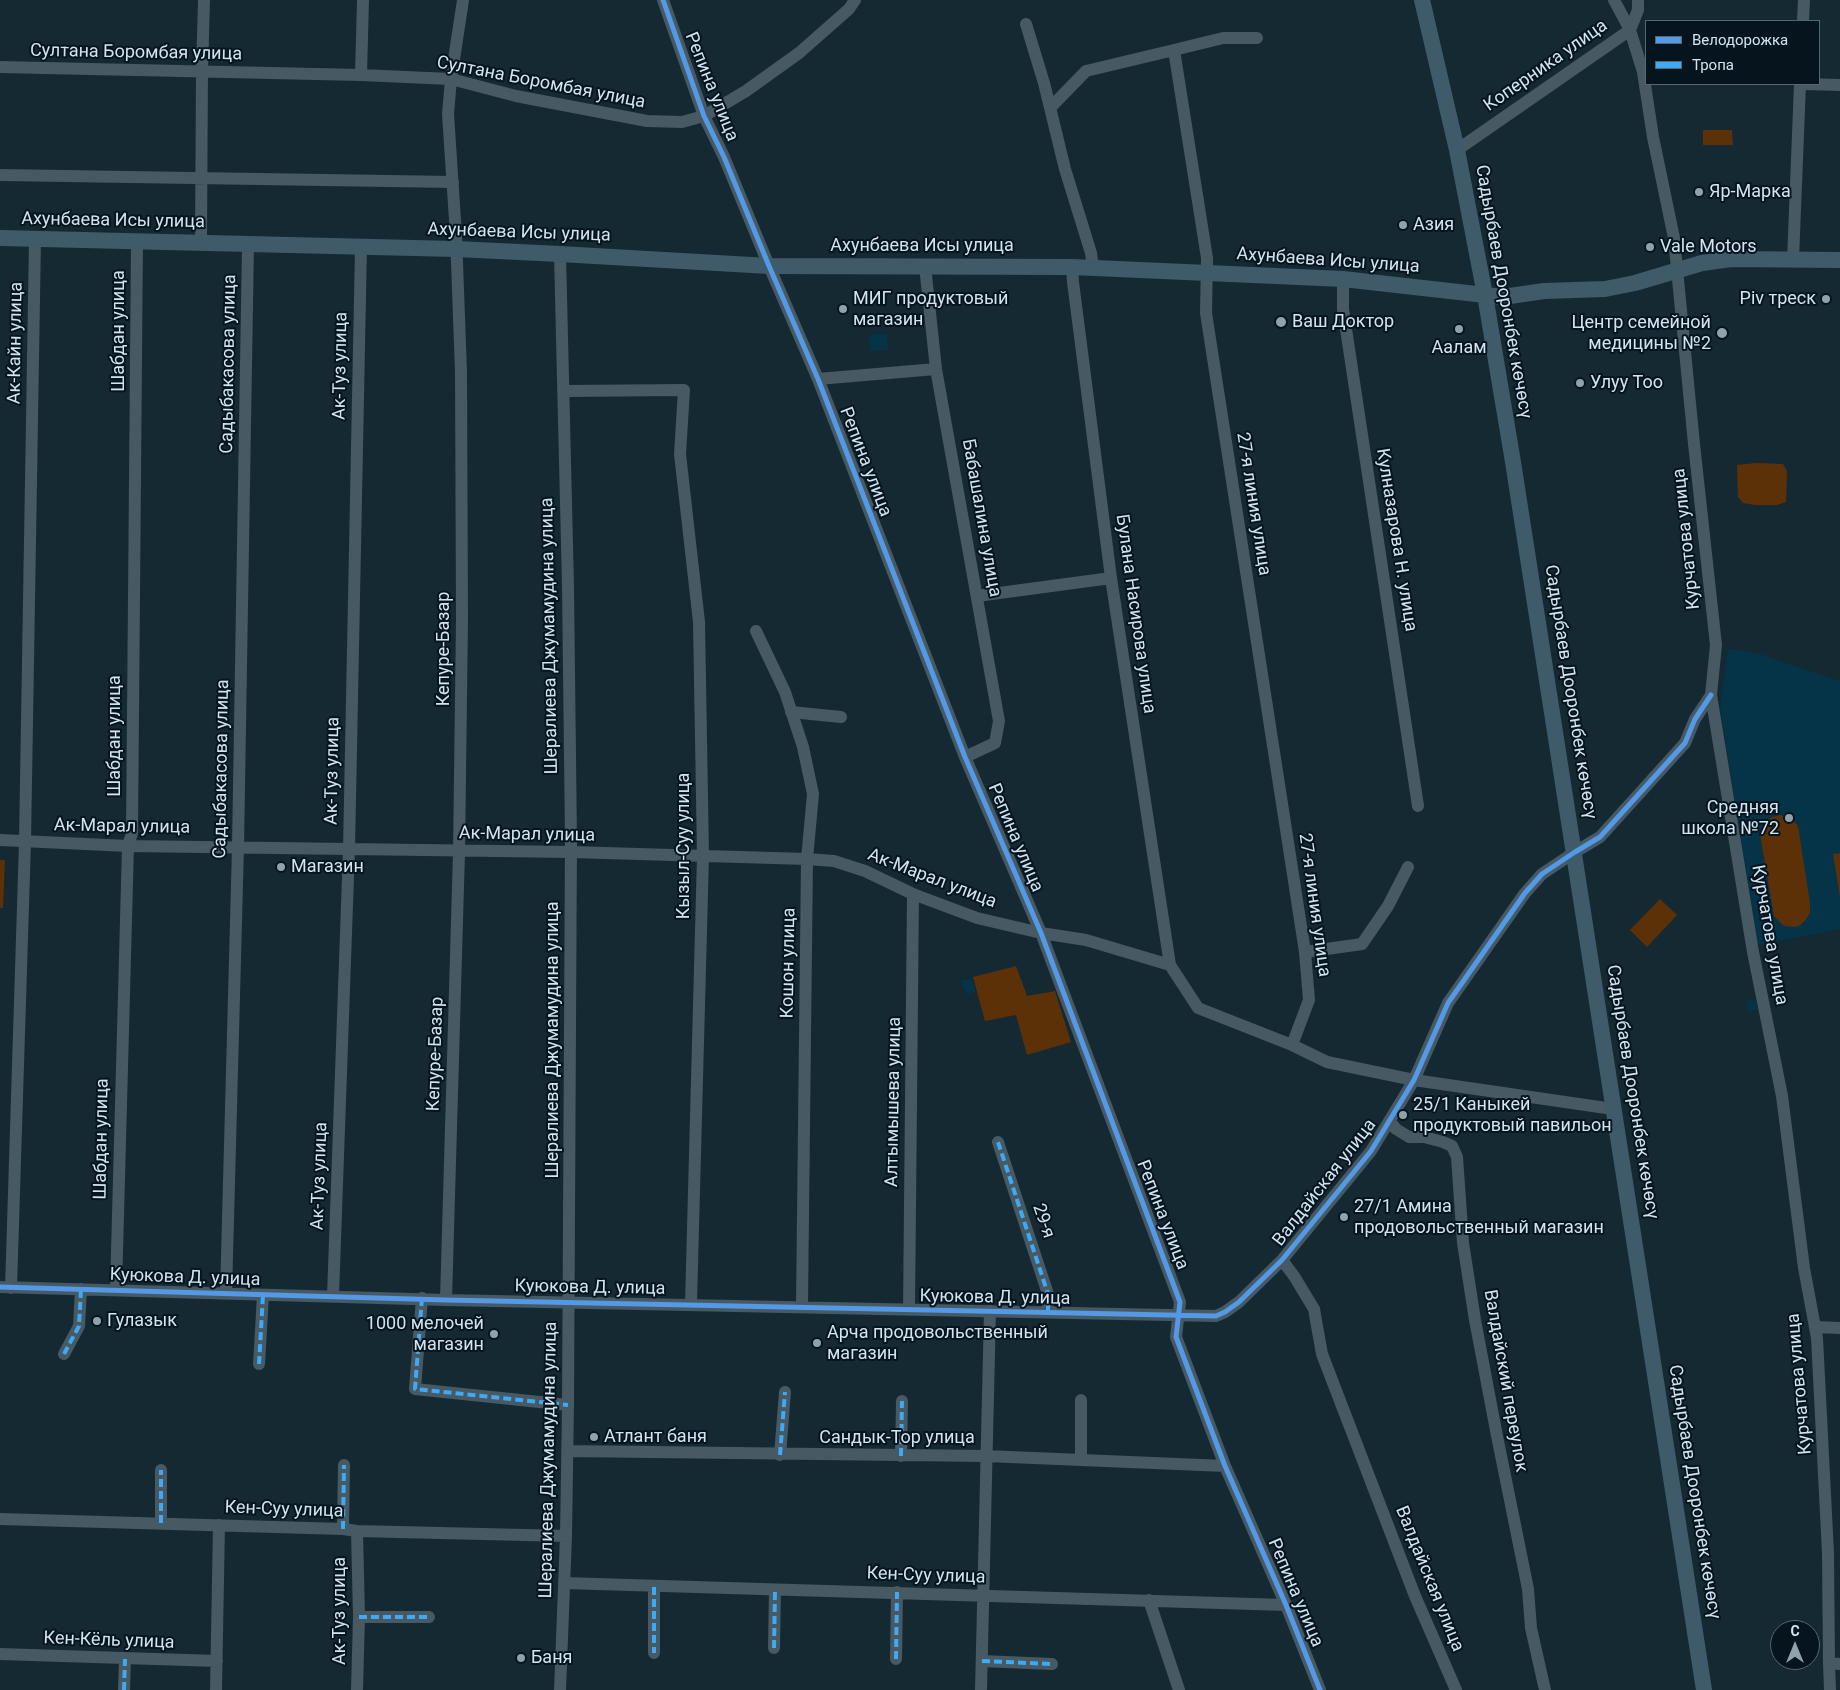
<!DOCTYPE html>
<meta charset="utf-8">
<style>
body{margin:0}
#map{position:relative;width:1840px;height:1690px;overflow:hidden;background:#152933;font-family:Roboto,sans-serif}
canvas{display:block}
.legend{position:absolute;left:1645px;top:20px;width:175px;height:65px;box-sizing:border-box;background:#06141d;border:1px solid #576772;margin:0;padding:6px 9px;list-style:none;font-size:15px;color:#d1e4f1}
.legend li{display:flex;align-items:center;gap:10px;height:25px}
.legend b{width:25px;border:1px solid #576772}
.north{position:absolute;left:1770px;top:1620px;width:50px;height:50px;box-sizing:border-box;background:#06141d;border:1px solid #576772;border-radius:50%;rotate:0deg;font-size:14px;font-weight:700;line-height:20px;text-align:center;color:#d1e4f1}
.north::after{content:'';display:block;margin:auto;width:18px;height:22px;background:#8fa3ae;clip-path:polygon(50% 0,100% 100%,50% 72%,0 100%)}
</style>
<div id="map">
<canvas width="1840" height="1690"></canvas>
<ul class="legend">
<li><b style="height:6px;background:#5399e6"></b>Велодорожка</li>
<li><b style="height:6px;background:#3fa9f5"></b>Тропа</li>
</ul>
<div class="north">С</div>
</div>
<script>
const ctx = document.querySelector('canvas').getContext('2d');
ctx.lineJoin = 'round';
function paint(path, color) {
  ctx.fillStyle = color;
  ctx.fill(path, 'evenodd');
}
function shape(rows) {
  const path = new Path2D();
  for (const r of rows) {
    path.moveTo(r[0], r[1]);
    for (let i = 2; i < r.length; i += 2) path.lineTo(r[i], r[i + 1]);
  }
  return path;
}
function stroke(path, color, width, dash) {
  ctx.strokeStyle = color;
  ctx.lineWidth = width;
  ctx.lineCap = dash ? 'butt' : 'round';
  ctx.setLineDash(dash || []);
  ctx.stroke(path);
}
function label(font, color, halo, rows, align = 'center') {
  ctx.font = font + ' Roboto,sans-serif';
  ctx.lineWidth = 4;
  ctx.setLineDash([]);
  ctx.textBaseline = 'middle';
  ctx.strokeStyle = halo;
  ctx.fillStyle = color;
  for (const [text, x, y, turn = 0] of rows) {
    ctx.save();
    ctx.translate(x, y);
    ctx.rotate((+turn || 0) * Math.PI / 180);
    ctx.textAlign = isNaN(turn) ? turn : align;
    if (halo) ctx.strokeText(text, 0, 0);
    ctx.fillText(text, 0, 0);
    ctx.restore();
  }
}
const built = shape([
 [887,334,888,350,870,351,869,335],
 [1728,649,1757,653,1840,681,1840,929,1758,945,1720,707],
 [971,978,976,991,967,995,961,981],
 [1756,1000,1758,1010,1748,1011,1747,1001]
]);
const green = shape([
 [1703,130,1732,130,1733,145,1703,145],
 [1756,463,1783,464,1787,471,1786,502,1777,505,1755,505,1743,503,1738,497,1737,465],
 [1780,815,1792,819,1798,826,1810,903,1810,912,1807,918,1801,925,1795,927,1784,926,1774,916,1760,834,1763,825,1766,820,1772,817],
 [1840,853,1840,897,1833,854],
 [0,860,5,860,3,908,0,908],
 [1660,899,1677,915,1647,947,1630,930],
 [1016,966,1027,996,1055,991,1071,1042,1027,1055,1016,1015,985,1021,973,977]
]);
const minor = shape([
 [663,0,704,116,724,157,769,266,818,379,965,757,1041,933,1180,1302,1176,1337,1225,1466,1286,1605,1320,1690],
 [1614,0,1630,30,1643,72,1653,137,1674,238,1694,444,1716,645,1711,695,1753,952,1782,1096,1804,1268,1817,1338,1828,1553,1829,1663,1840,1664],
 [1803,21,1804,0],
 [1026,24,1044,83,1065,169,1091,253,1093,268],
 [1257,38,1223,38,1174,50,1207,258,1206,313,1305,952,1309,1000,1292,1045],
 [0,67,361,75,451,79,516,96,647,121,682,122,704,116,746,91,799,53,849,9,855,0],
 [361,75,363,0],
 [1805,84,1840,85],
 [1050,108,1086,71,1174,50],
 [1457,150,1630,30,1638,10,1638,0],
 [0,175,453,182],
 [201,243,202,72,204,0],
 [560,254,568,586,571,840,568,1405,566,1536,560,1690],
 [1793,260,1800,84],
 [925,266,936,369,999,721,995,743,965,757],
 [1072,267,1073,282,1111,578,1170,965],
 [1343,279,1343,309,1418,806],
 [818,379,936,369],
 [563,391,684,390,680,454,699,622,703,856,691,1303],
 [977,596,1111,578],
 [756,631,785,692,803,747,813,794,807,859,802,1306],
 [791,712,841,717],
 [0,840,128,846,571,852,807,859,834,861,865,871,913,894,977,918,1041,933,1086,940,1170,965,1198,1008,1292,1045,1327,1062,1414,1080,1613,1109],
 [1305,952,1362,944,1388,906,1408,867],
 [1390,1122,1396,1129,1409,1137,1424,1137,1443,1142,1452,1146,1457,1157,1463,1243,1475,1320,1497,1436,1528,1589,1531,1628,1545,1690],
 [998,1142,1048,1294,1048,1312],
 [1282,1260,1294,1276,1314,1309,1322,1354,1415,1596,1456,1690],
 [0,1287,446,1300,1216,1316,1225,1312,1239,1302,1282,1260,1371,1151,1414,1080,1448,1003,1525,893,1542,874,1575,852,1600,837,1685,743,1695,719,1711,695],
 [11,1288,25,842,35,239],
 [116,1289,128,846,132,833,137,241],
 [226,1294,238,847,248,244],
 [333,1296,349,849,361,247],
 [422,1298,415,1389,568,1405],
 [446,1300,459,852,462,619,461,372,456,235,448,114,451,79,463,0],
 [909,1310,913,894],
 [1815,1327,1840,1328],
 [64,1354,79,1326,81,1289],
 [259,1364,263,1295],
 [567,1451,986,1456,1225,1466],
 [780,1455,785,1392],
 [901,1456,902,1401],
 [1081,1460,1081,1400],
 [0,1519,343,1529,357,1531,566,1536],
 [161,1523,161,1470],
 [343,1529,344,1465],
 [357,1531,359,1617,357,1690],
 [564,1583,1286,1605],
 [654,1587,654,1653],
 [1149,1600,1179,1690],
 [359,1617,429,1617],
 [774,1648,775,1590],
 [0,1654,217,1661],
 [896,1659,897,1592],
 [982,1661,1052,1664],
 [1829,1663,1830,1690],
 [124,1690,125,1659],
 [216,1690,219,1525],
 [981,1690,990,1311]
]);
const major = shape([
 [1422,0,1457,150,1485,295,1513,462,1704,1690],
 [0,238,456,249,560,254,769,266,1072,267,1343,279,1503,297,1544,291,1605,289,1635,283,1702,263,1731,259,1840,260]
]);
const quiet = shape([
 [998,1142,1048,1294,1048,1312],
 [422,1298,415,1389,568,1405],
 [64,1354,79,1326,81,1289],
 [259,1364,263,1295],
 [780,1455,785,1392],
 [901,1456,902,1401],
 [161,1523,161,1470],
 [343,1529,344,1465],
 [654,1587,654,1653],
 [359,1617,429,1617],
 [774,1648,775,1590],
 [896,1659,897,1592],
 [982,1661,1052,1664],
 [124,1690,125,1659]
]);
const cycleway = shape([
 [663,0,704,116,724,157,769,266,818,379,965,757,1041,933,1180,1302,1176,1337,1225,1466,1286,1605,1320,1690],
 [0,1287,446,1300,1216,1316,1225,1312,1239,1302,1282,1260,1371,1151,1414,1080,1448,1003,1525,893,1542,874,1575,852,1600,837,1685,743,1695,719,1711,695]
]);
const markers = [
 [1699,192,5,"#8fa3ae"],
 [1403,225,5,"#8fa3ae"],
 [1650,247,5,"#8fa3ae"],
 [1826,299,5,"#8fa3ae"],
 [843,309,5,"#8fa3ae"],
 [1281,322,6,"#8fa3ae"],
 [1459,329,5,"#8fa3ae"],
 [1722,333,6,"#8fa3ae"],
 [1580,383,5,"#8fa3ae"],
 [1789,818,5,"#8fa3ae"],
 [281,867,5,"#8fa3ae"],
 [1403,1115,5,"#8fa3ae"],
 [1344,1217,5,"#8fa3ae"],
 [97,1321,5,"#8fa3ae"],
 [494,1334,5,"#8fa3ae"],
 [817,1343,5,"#8fa3ae"],
 [594,1437,5,"#8fa3ae"],
 [521,1658,5,"#8fa3ae"]
];
const streetNames = [
 ["Султана Боромбая улица",136,53,1],
 ["Коперника улица",1546,66,-35],
 ["Султана Боромбая улица",541,83,11],
 ["Репина улица",711,87,68],
 ["Ахунбаева Исы улица",113,221,1],
 ["Ахунбаева Исы улица",519,233,2],
 ["Ахунбаева Исы улица",922,246],
 ["Ахунбаева Исы улица",1328,261,4],
 ["Садырбаев Дооронбек көчөсү",1503,292,80],
 ["Шабдан улица",119,331,-90],
 ["Ак-Кайн улица",16,343,-89],
 ["Садыбакасова улица",229,364,-89],
 ["Ак-Туз улица",341,366,-89],
 ["Репина улица",865,462,69],
 ["27-я линия улица",1253,504,81],
 ["Бабашалина улица",981,518,80],
 ["Курчатова улица",1687,539,-96],
 ["Кулназарова Н. улица",1396,540,81],
 ["Булана Насирова улица",1135,614,82],
 ["Шералиева Джумамудина улица",550,636,-91],
 ["Кепуре-Базар",444,649,-90],
 ["Садырбаев Дооронбек көчөсү",1570,692,81],
 ["Шабдан улица",115,736,-90],
 ["Садыбакасова улица",222,769,-89],
 ["Ак-Туз улица",333,771,-89],
 ["Ак-Марал улица",122,827,1],
 ["Ак-Марал улица",527,835,1],
 ["Репина улица",1015,838,67],
 ["Кызыл-Суу улица",684,846,-90],
 ["Ак-Марал улица",932,879,21],
 ["27-я линия улица",1314,905,82],
 ["Курчатова улица",1769,935,80],
 ["Кошон улица",789,963,-89],
 ["Шералиева Джумамудина улица",553,1040,-90],
 ["Кепуре-Базар",436,1054,-88],
 ["Садырбаев Дооронбек көчөсү",1632,1092,81],
 ["Алтымышева улица",894,1102,-89],
 ["Шабдан улица",102,1139,-89],
 ["Ак-Туз улица",320,1176,-88],
 ["Валдайская улица",1325,1183,-52],
 ["Репина улица",1162,1215,69],
 ["29-я",1043,1221,71],
 ["Куюкова Д. улица",185,1278,2],
 ["Куюкова Д. улица",590,1288,1],
 ["Куюкова Д. улица",995,1298,1],
 ["Валдайский переулок",1505,1381,80],
 ["Курчатова улица",1800,1384,-95],
 ["Сандык-Тор улица",897,1438],
 ["Шералиева Джумамудина улица",549,1460,-89],
 ["Садырбаев Дооронбек көчөсү",1694,1492,81],
 ["Кен-Суу улица",284,1510,2],
 ["Кен-Суу улица",926,1576,2],
 ["Валдайская улица",1429,1579,68],
 ["Репина улица",1295,1593,67],
 ["Ак-Туз улица",340,1611,-90],
 ["Кен-Кёль улица",109,1641,2]
];
const poiNames = [
 ["Яр-Марка",1709,192],
 ["Азия",1413,225],
 ["Vale Motors",1660,247],
 ["МИГ продуктовый",853,299],
 ["магазин",853,320],
 ["Piv треск",1816,299,"right"],
 ["Ваш Доктор",1292,322],
 ["Центр семейной",1711,323,"right"],
 ["медицины №2",1711,344,"right"],
 ["Аалам",1459,348,"center"],
 ["Улуу Тоо",1590,383],
 ["Средняя",1779,808,"right"],
 ["школа №72",1779,829,"right"],
 ["Магазин",291,867],
 ["25/1 Каныкей",1413,1105],
 ["продуктовый павильон",1413,1126],
 ["27/1 Амина",1354,1207],
 ["продовольственный магазин",1354,1228],
 ["Гулазык",107,1321],
 ["1000 мелочей",484,1324,"right"],
 ["магазин",484,1345,"right"],
 ["Арча продовольственный",827,1333],
 ["магазин",827,1354],
 ["Атлант баня",604,1437],
 ["Баня",531,1658]
];
paint(built, '#053348');
paint(green, '#5c3108');
stroke(minor, '#475962', 12);
stroke(major, '#3f5b69', 16);
stroke(quiet, '#3fa9f5', 4, [8, 4]);
stroke(cycleway, '#5399e6', 5);
for (const [x, y, r, color] of markers) {
  const dot = new Path2D();
  dot.arc(x, y, r, 0, 2 * Math.PI);
  ctx.fillStyle = color;
  ctx.fill(dot);
  stroke(dot, '#06141d', 2);
}
label('18px', '#d1e4f1', '#06141d', streetNames);
label('18px', '#d1e4f1', '#06141d', poiNames, 'left');
</script>
